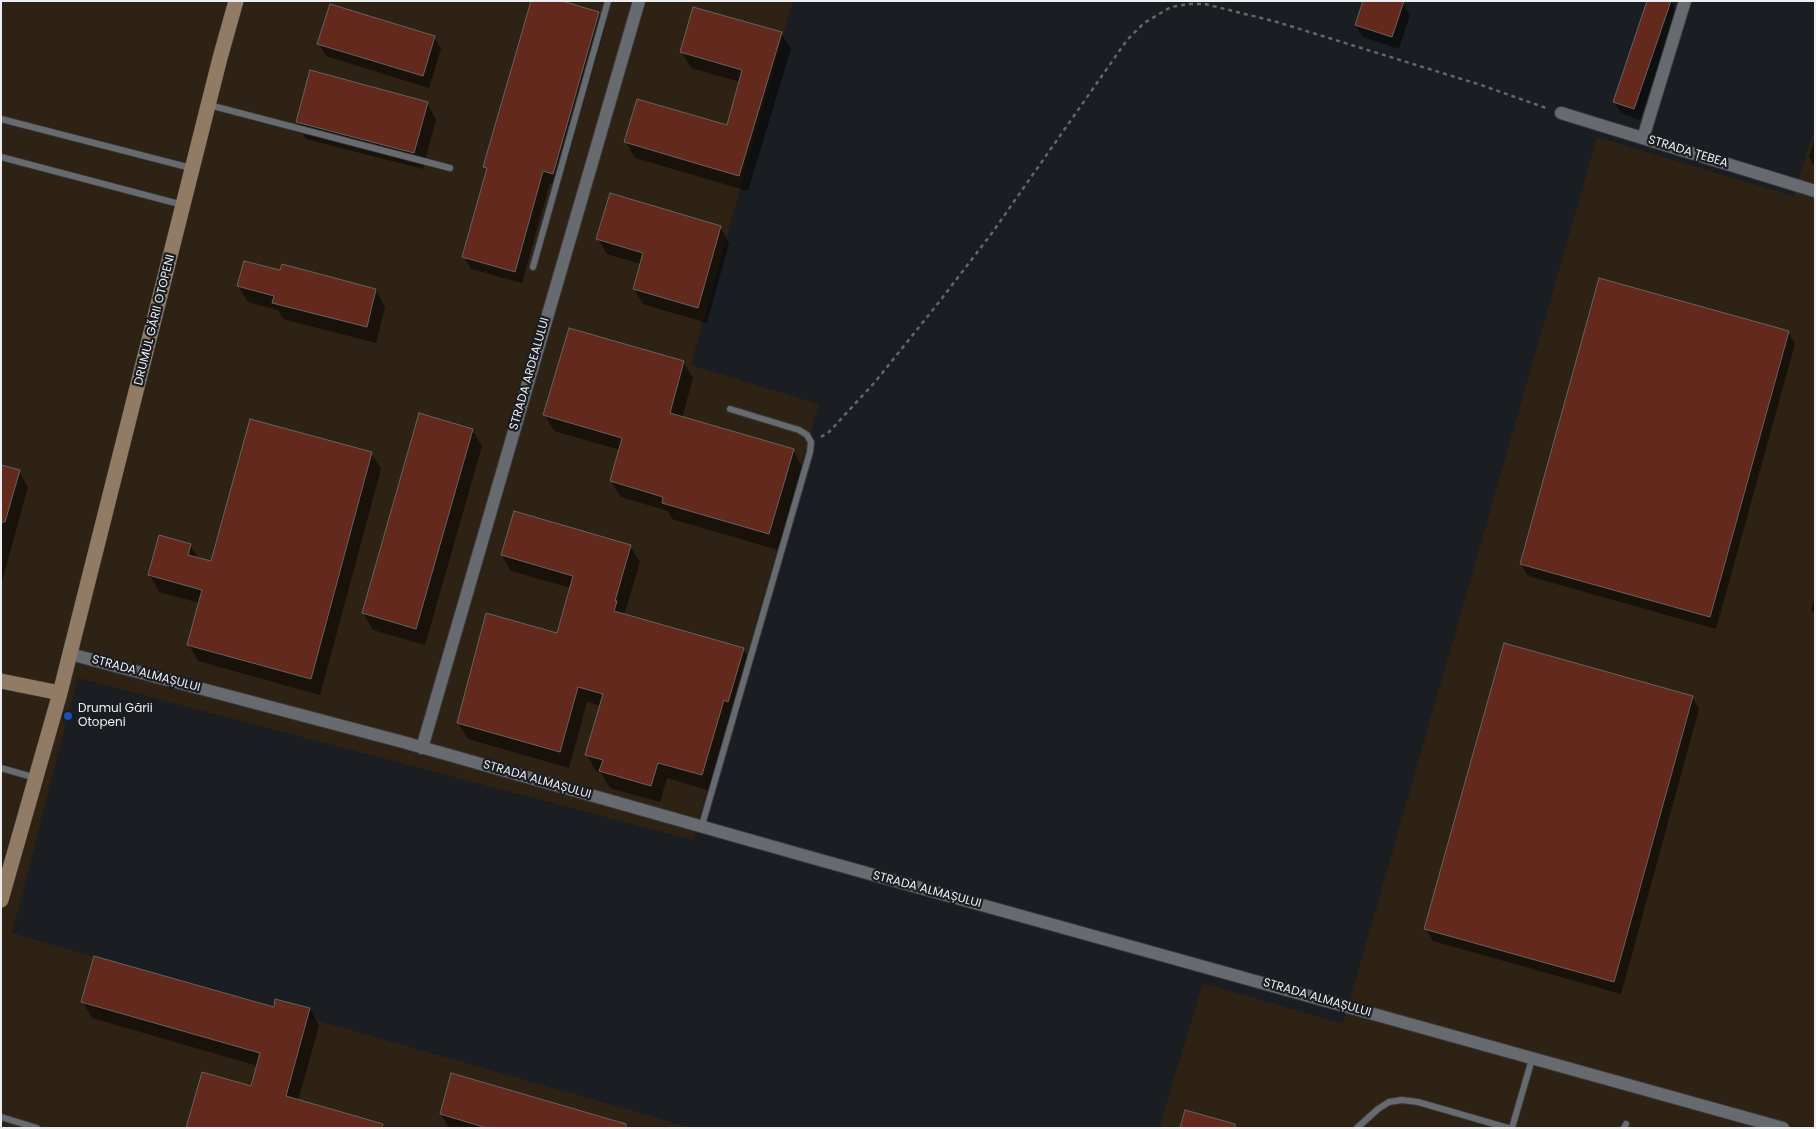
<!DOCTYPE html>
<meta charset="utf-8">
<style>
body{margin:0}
#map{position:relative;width:1816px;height:1129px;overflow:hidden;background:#1a1d21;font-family:Poppins,sans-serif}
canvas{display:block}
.frame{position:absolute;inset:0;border:2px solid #eceef1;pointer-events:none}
</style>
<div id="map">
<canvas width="1816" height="1129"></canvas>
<div class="frame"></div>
</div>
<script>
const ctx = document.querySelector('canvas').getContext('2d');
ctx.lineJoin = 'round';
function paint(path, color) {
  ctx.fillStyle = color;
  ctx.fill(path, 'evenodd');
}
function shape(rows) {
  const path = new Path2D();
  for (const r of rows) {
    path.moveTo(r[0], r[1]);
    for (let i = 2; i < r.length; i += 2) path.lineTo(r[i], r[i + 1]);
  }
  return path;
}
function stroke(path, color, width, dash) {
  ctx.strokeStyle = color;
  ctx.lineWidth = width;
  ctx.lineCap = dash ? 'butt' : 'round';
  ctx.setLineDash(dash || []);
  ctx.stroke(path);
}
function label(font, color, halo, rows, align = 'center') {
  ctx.font = font + ' Poppins,sans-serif';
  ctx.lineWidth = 4.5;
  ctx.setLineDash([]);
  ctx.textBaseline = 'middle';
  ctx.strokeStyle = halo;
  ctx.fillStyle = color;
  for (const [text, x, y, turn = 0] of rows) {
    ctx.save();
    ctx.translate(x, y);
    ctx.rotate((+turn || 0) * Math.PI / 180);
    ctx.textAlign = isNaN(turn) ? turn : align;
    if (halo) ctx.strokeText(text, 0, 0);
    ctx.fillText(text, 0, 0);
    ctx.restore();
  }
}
const industrial = shape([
 [1,1,793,1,691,365,819,404,693,840,78,678,12,933,693,1128,1,1128],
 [1815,128,1815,1128,1159,1128,1203,983,1343,1024,1597,137,1793,196]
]);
const shadow = shape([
 [1671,1,1677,12,1640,120,1621,113,1614,102],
 [1403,3,1410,15,1399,49,1363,37,1356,25],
 [599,13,606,25,560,186,550,183,522,283,471,269,464,257,487,171,485,167],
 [781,33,791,49,748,191,635,158,626,142,728,126,740,82,691,68,682,52],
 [434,37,441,49,429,88,326,56,319,44],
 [311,71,427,103,436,119,423,169,306,139,297,122],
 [1815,137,1815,168,1809,157],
 [720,227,729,243,707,323,643,304,634,289,641,264,607,254,598,239],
 [281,272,376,290,385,307,376,343,283,319,278,310,248,302,238,286],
 [1788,332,1795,344,1716,629,1528,576,1521,564],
 [683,362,693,378,682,418,793,450,802,467,778,550,672,519,668,511,621,497,611,481,620,450,554,431,545,415],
 [472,430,482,446,425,645,373,630,363,613],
 [371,453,381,469,320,695,198,661,189,645,200,603,159,592,150,575,190,545,199,559,212,563],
 [1,466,19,471,28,487,1,585],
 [630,546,640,562,624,615,743,649,752,665,738,717,733,716,711,791,667,778,660,802,610,788,601,773,596,771,587,755,601,706,587,702,569,768,468,739,458,723,558,634,571,588,511,571,502,555],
 [1815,597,1815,615,1811,609],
 [1692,697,1699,709,1621,994,1433,941,1426,929],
 [276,1000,310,1009,319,1026,298,1101,390,1128,187,1128,252,1087,258,1066,92,1018,83,1002,275,1009],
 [452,1075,633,1128,451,1128,448,1126,441,1114]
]);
const building = shape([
 [531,1,562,1,599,12,553,174,543,171,515,272,462,257,487,168,483,167,531,1],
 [1363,1,1404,1,1392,37,1355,25,1363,1],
 [1647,1,1671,1,1634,109,1613,102,1647,1],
 [330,4,435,36,423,76,317,44,330,4],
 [693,7,782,32,739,176,624,142,637,99,727,125,742,70,680,52,693,7],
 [310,70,428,102,414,153,296,122,310,70],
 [610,193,721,226,698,308,633,289,643,253,596,239,610,193],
 [244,261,280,270,282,264,376,289,367,327,272,303,274,296,237,286,244,261],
 [1599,278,1789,331,1710,617,1520,564,1599,278],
 [569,328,684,361,670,413,794,449,769,534,662,503,663,497,610,481,622,438,543,415,569,328],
 [419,413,473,429,416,629,362,613,419,413],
 [250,419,372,452,311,679,187,645,202,590,148,575,159,535,191,544,188,555,211,561,250,419],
 [1,465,20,470,5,522,1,522,1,465],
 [514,511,631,545,615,601,617,601,614,611,744,648,728,702,724,700,702,775,658,763,651,786,599,771,603,760,585,755,603,694,578,687,560,752,457,723,486,613,557,633,573,576,501,555,514,511],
 [1504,643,1693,696,1614,982,1424,929,1504,643],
 [94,956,274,1007,275,999,310,1008,286,1096,383,1124,382,1128,186,1128,202,1072,251,1086,260,1053,81,1002,94,956],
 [451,1073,626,1124,626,1128,487,1128,440,1114,451,1073],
 [1185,1110,1235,1124,1235,1128,1180,1128,1185,1110]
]);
const path = shape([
 [821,437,829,432,875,382,936,306,992,233,1127,40,1144,23,1171,7,1189,4,1205,4,1277,22,1481,85,1549,109]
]);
const lane = shape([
 [209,105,450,168],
 [1,119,191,168],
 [1,157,183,205],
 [533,267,608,1],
 [1,768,36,778],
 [702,825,810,452,811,442,807,435,799,430,730,409],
 [1,1117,37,1128],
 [1357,1128,1378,1109,1389,1102,1402,1100,1418,1102,1508,1128],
 [1512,1128,1532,1059],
 [1624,1128,1626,1124]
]);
const street = shape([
 [1561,113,1815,191],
 [1643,138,1685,1],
 [70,654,403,742,820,860,1783,1128],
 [422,748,639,1]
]);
const secondary = shape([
 [1,681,60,693],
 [1,900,60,693,220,58,236,1]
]);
const markers = [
 [68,716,5,"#1a4fb4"]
];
const streetNames = [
 ["STRADA ȚEBEA",1688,152,17],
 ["DRUMUL GĂRII OTOPENI",155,320,-76],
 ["STRADA ARDEALULUI",530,374,-74],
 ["STRADA ALMAȘULUI",146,674,15],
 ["STRADA ALMAȘULUI",537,780,16],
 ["STRADA ALMAȘULUI",927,890,15],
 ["STRADA ALMAȘULUI",1317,998,16]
];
const poiNames = [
 ["Drumul Gării",78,709],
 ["Otopeni",78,723]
];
paint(industrial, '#2d2213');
paint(shadow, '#0007');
paint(building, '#62291c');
stroke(building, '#686260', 1);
stroke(lane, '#383a3d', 8);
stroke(street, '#383a3d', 14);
stroke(secondary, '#383a3d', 16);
stroke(path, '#64676a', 2.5, [4, 4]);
stroke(lane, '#676b6f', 6);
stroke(street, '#676b6f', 12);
stroke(secondary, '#927b65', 15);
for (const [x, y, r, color] of markers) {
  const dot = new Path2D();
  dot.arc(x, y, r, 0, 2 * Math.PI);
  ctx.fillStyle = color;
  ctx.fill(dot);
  stroke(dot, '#1a1d21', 2);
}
label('12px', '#eceef1', '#1a1d21', streetNames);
label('12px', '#eceef1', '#1a1d21', poiNames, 'left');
</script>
